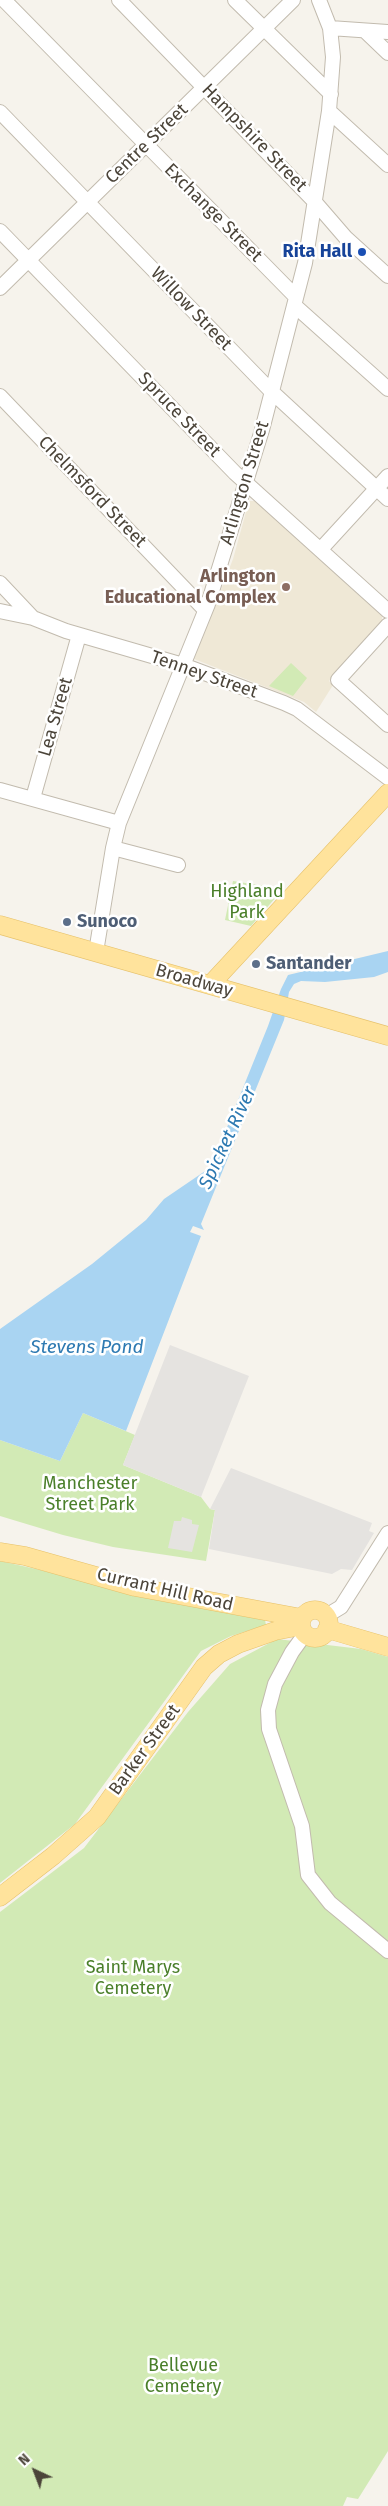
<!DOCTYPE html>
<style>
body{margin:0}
#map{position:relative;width:388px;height:2506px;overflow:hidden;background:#f6f3ec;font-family:"Fira Sans",sans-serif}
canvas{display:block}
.north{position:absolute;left:10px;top:2446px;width:50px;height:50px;-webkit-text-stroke:4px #fff;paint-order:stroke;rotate:317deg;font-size:14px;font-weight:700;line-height:20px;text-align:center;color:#4b4439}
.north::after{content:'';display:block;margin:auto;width:18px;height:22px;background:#4b4439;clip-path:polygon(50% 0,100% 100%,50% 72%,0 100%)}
</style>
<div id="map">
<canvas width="388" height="2506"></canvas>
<div class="north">N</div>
</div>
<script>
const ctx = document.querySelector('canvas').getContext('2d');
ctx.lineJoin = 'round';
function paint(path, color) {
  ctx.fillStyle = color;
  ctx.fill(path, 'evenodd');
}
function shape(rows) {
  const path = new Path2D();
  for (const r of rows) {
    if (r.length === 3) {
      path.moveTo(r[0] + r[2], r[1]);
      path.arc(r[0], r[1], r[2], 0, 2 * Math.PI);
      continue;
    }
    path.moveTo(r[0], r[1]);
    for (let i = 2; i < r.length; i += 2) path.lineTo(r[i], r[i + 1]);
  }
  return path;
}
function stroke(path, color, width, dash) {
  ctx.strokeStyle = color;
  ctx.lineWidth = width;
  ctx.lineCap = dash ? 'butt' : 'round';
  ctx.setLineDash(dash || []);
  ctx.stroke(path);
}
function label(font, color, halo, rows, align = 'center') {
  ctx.font = font + ' "Fira Sans",sans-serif';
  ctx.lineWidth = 5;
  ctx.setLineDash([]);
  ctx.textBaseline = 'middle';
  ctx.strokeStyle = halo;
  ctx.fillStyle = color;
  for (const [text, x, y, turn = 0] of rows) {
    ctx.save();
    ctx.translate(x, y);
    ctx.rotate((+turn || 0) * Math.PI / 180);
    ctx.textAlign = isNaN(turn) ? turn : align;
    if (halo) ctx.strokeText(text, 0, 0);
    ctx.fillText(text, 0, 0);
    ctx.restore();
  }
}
const education = shape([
 [249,501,255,501,382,616,382,621,329,681,333,685,316,712,304,702,194,659,233,559]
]);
const green = shape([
 [291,663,307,678,293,696,269,686],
 [233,881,283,889,251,926,225,920],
 [83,1413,135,1435,123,1465,201,1497,210,1509,215,1510,206,1561,113,1547,63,1535,0,1516,0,1440,60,1461],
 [0,1561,265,1620,266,1625,231,1636,201,1651,75,1824,0,1883],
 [277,1639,361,1649,388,1657,388,2451,358,2499,347,2497,343,2506,0,2506,0,1912,84,1848,188,1712,230,1664]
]);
const parking = shape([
 [170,1345,249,1376,201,1497,123,1465],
 [231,1468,372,1523,369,1531,374,1533,352,1570,341,1569,332,1574,209,1549,215,1510,210,1509],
 [182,1517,192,1520,192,1524,199,1525,192,1552,168,1548,174,1521,181,1521]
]);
const water = shape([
 [388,951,388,972,374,977,325,982,301,981,294,984,289,992,284,1020,201,1224,204,1230,193,1226,190,1232,201,1236,126,1431,83,1413,60,1461,0,1440,0,1329,92,1264,146,1220,164,1199,211,1167,268,1026,281,989,288,975]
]);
const minor = shape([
 [4,0,296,297],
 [119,0,314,201,346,238,388,276],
 [235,0,331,94],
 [330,28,388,32],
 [365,31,388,53],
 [329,111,388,165],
 [0,112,271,391,388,499],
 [0,231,235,473,388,611],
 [0,288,293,0],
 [294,305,388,389],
 [0,396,205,610],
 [321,549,388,476],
 [0,583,33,618],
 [0,611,33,618,66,631,183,665,284,703,297,709,388,778],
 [388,625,338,680,388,725],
 [0,790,119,823],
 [33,798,79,635],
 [113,848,178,865],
 [96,952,113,848,119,823,208,604,262,430,305,263,329,111,333,57,330,28,319,0],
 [326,1616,341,1607,388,1533],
 [305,1634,292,1652,275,1684,268,1710,269,1729,302,1826,308,1875,330,1903,388,1951]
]);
const major = shape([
 [0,925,388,1036],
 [210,985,388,793],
 [0,1552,25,1556,135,1587,302,1618],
 [315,1624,14],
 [327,1629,388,1647],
 [0,1897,53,1856,97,1817,204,1667,219,1654,238,1644,275,1631,301,1626]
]);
const markers = [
 [362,252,5,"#1a4fb4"],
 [286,587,5,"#8d6e63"],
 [67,922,5,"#5c6f8a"],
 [256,964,5,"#5c6f8a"]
];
const streetNames = [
 ["Hampshire Street",254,138,46],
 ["Centre Street",147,144,-44],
 ["Exchange Street",213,213,45],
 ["Willow Street",191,309,46],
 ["Spruce Street",179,415,46],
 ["Arlington Street",245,483,-73],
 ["Chelmsford Street",92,492,46],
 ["Tenney Street",204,675,19],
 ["Lea Street",56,717,-74],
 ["Broadway",194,981,16],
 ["Currant Hill Road",165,1590,13],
 ["Barker Street",145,1750,-54]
];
const transitNames = [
 ["Rita Hall",352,252]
];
const educationNames = [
 ["Arlington",276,577],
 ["Educational Complex",276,598]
];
const parkNames = [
 ["Highland",247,892],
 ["Park",247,913],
 ["Manchester",90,1484],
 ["Street Park",90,1505],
 ["Saint Marys",133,1968],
 ["Cemetery",133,1989],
 ["Bellevue",183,2366],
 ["Cemetery",183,2387]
];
const serviceNames = [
 ["Sunoco",77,922],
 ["Santander",266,964]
];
const waterNames = [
 ["Spicket River",228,1138,-65],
 ["Stevens Pond",87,1348]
];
paint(education, '#efe8d6');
paint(green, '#d2eab5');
paint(parking, '#e5e3e0');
paint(water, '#a9d4f2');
stroke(minor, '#c2bbae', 16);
stroke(major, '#e6c16a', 19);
stroke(minor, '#fff', 14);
stroke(major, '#ffe39c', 18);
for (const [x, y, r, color] of markers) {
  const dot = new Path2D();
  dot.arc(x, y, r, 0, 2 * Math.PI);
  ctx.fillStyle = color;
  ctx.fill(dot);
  stroke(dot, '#fff', 2);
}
label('18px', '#4b4439', '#fff', streetNames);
label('bold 18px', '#164399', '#fff', transitNames, 'right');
label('bold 18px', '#785e54', '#fff', educationNames, 'right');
label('18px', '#4a7f2a', '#fff', parkNames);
label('bold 18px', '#4e5e75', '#fff', serviceNames, 'left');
label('italic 19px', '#2e7ab2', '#fff', waterNames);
</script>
